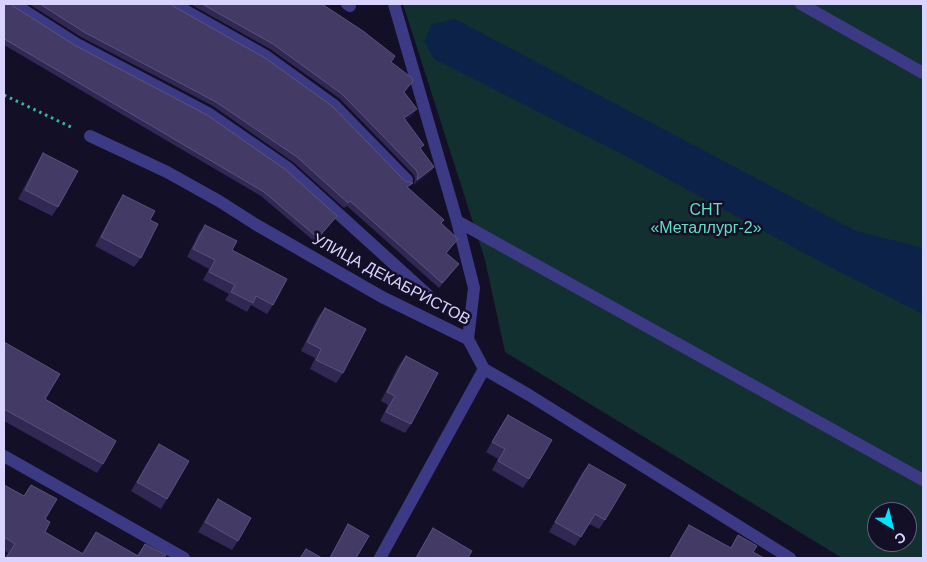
<!DOCTYPE html>
<meta charset="utf-8">
<style>
body{margin:0}
#map{position:relative;width:927px;height:562px;overflow:hidden;background:#130f26;font-family:Helvetica,sans-serif}
canvas{display:block}
.frame{position:absolute;inset:0;border:5px solid #d9d4ff;pointer-events:none}
.north{position:absolute;left:867px;top:502px;width:50px;height:50px;box-sizing:border-box;background:#130f26;border:1px solid #625e7d;border-radius:50%;rotate:144deg;font-size:14px;font-weight:700;line-height:20px;text-align:center;color:#d9d4ff}
.north::after{content:'';display:block;margin:auto;width:18px;height:22px;background:#00e5ff;clip-path:polygon(50% 0,100% 100%,50% 72%,0 100%)}
</style>
<div id="map">
<canvas width="927" height="562"></canvas>
<div class="frame"></div>
<div class="north">С</div>
</div>
<script>
const ctx = document.querySelector('canvas').getContext('2d');
ctx.lineJoin = 'round';
function paint(path, color) {
  ctx.fillStyle = color;
  ctx.fill(path, 'evenodd');
}
function shape(rows) {
  const path = new Path2D();
  for (const r of rows) {
    path.moveTo(r[0], r[1]);
    for (let i = 2; i < r.length; i += 2) path.lineTo(r[i], r[i + 1]);
  }
  return path;
}
function stroke(path, color, width, dash) {
  ctx.strokeStyle = color;
  ctx.lineWidth = width;
  ctx.lineCap = dash ? 'butt' : 'round';
  ctx.setLineDash(dash || []);
  ctx.stroke(path);
}
function label(font, color, halo, rows, align = 'center') {
  ctx.font = font + ' Helvetica,sans-serif';
  ctx.lineWidth = 5;
  ctx.setLineDash([]);
  ctx.textBaseline = 'middle';
  ctx.strokeStyle = halo;
  ctx.fillStyle = color;
  for (const [text, x, y, turn = 0] of rows) {
    ctx.save();
    ctx.translate(x, y);
    ctx.rotate((+turn || 0) * Math.PI / 180);
    ctx.textAlign = isNaN(turn) ? turn : align;
    if (halo) ctx.strokeText(text, 0, 0);
    ctx.fillText(text, 0, 0);
    ctx.restore();
  }
}
const green = shape([
 [403,4,923,4,923,558,842,558,505,352,485,260],
 [877,512,907,512,907,542,877,542]
]);
const water = shape([
 [455,19,856,231,923,248,923,314,832,268,620,153,434,59,424,41,432,24]
]);
const path = shape([
 [4,95,73,128]
]);
const lane = shape([
 [14,4,77,44,208,113,288,168,429,296],
 [174,4,266,56,334,105,407,180],
 [347,4,350,6],
 [394,4,457,221,474,288,468,339],
 [801,4,923,73],
 [457,221,923,480]
]);
const street = shape([
 [90,136,167,172,219,201,255,224,382,297,468,339,484,369,529,395,790,558],
 [4,456,184,558],
 [380,558,484,369]
]);
const wall = shape([
 [4,4,13,6,337,216,315,242,261,196,4,45],
 [29,4,172,4,173,6,409,188,441,223,454,244,446,253,455,269,439,288,347,206,344,208,293,162,213,106,81,37],
 [190,4,322,4,391,62,414,114,406,120,421,150,434,167,430,172,414,185,415,178,413,174,339,98,270,49],
 [43,153,58,207,52,216,18,199,37,163],
 [123,195,150,220,141,258,134,267,95,246,117,204],
 [205,225,232,250,273,305,267,314,251,305,247,312,225,300,229,294,203,280,209,269,187,257,199,233],
 [325,308,343,373,336,383,310,369,315,358,301,351,318,317],
 [4,342,45,399,103,464,97,473,4,421],
 [406,356,411,424,405,433,380,421,388,405,381,401,399,365],
 [508,415,529,479,523,488,492,470,498,459,486,452,502,424],
 [159,444,167,499,161,509,131,491,153,453],
 [589,464,605,520,599,529,589,524,575,546,549,532,582,473],
 [4,485,24,496,31,485,45,519,45,532,82,553,96,532,137,555,145,544,164,558,5,558,8,553,4,550],
 [218,499,238,541,232,550,198,532,212,508],
 [348,524,356,558,329,558,343,533],
 [689,525,730,548,738,535,753,552,764,558,669,558,683,534],
 [433,528,468,558,415,558]
]);
const shadedWall = shape([
 [417,109,414,114,401,123,404,118],
 [434,167,430,172,414,185,417,180],
 [337,216,334,220,315,242,318,238]
]);
const building = shape([
 [4,4,12,4,13,6,76,46,207,115,286,170,337,216,318,238,264,192,6,40,4,38,4,4],
 [40,4,172,4,173,6,265,58,332,106,405,181,413,183,407,187,444,220,441,223,458,239,446,253,459,264,442,283,350,201,348,203,297,157,216,102,84,32,40,4],
 [202,4,322,4,363,31,395,56,391,62,412,78,413,81,404,92,417,109,404,118,424,145,420,148,434,167,417,180,418,174,416,170,342,94,273,44,202,4],
 [43,153,78,171,58,207,25,190,43,153],
 [123,195,155,211,150,220,158,224,141,258,101,237,123,195],
 [205,225,237,241,232,250,287,279,273,305,256,296,253,303,231,292,235,285,209,272,215,260,193,249,205,225],
 [325,308,366,329,343,373,316,360,321,349,307,342,325,308],
 [4,342,60,374,45,399,116,441,103,464,4,409,4,342],
 [406,356,438,373,411,424,386,412,395,396,387,392,406,356],
 [508,415,552,440,529,479,498,461,505,449,492,442,508,415],
 [159,444,189,461,167,499,137,482,159,444],
 [589,464,626,485,605,520,595,514,581,537,555,522,589,464],
 [4,485,24,496,31,485,57,499,45,519,50,522,45,532,83,554,96,532,138,556,145,544,166,555,164,558,6,558,15,544,4,537,4,485],
 [218,499,251,518,238,541,205,522,218,499],
 [348,524,369,536,356,558,330,558,348,524],
 [689,525,731,548,738,535,757,546,753,552,764,558,670,558,689,525],
 [433,528,472,551,468,558,416,558,433,528],
 [306,549,322,558,300,558,306,549]
]);
const parkNames = [
 ["СНТ",706,211],
 ["«Металлург-2»",706,229]
];
const streetNames = [
 ["УЛИЦА ДЕКАБРИСТОВ",391,280,28]
];
paint(green, '#12302f');
paint(water, '#0c2248');
stroke(path, '#2fb8b0', 3, [2.5, 4]);
stroke(lane, '#3d3a85', 12);
stroke(street, '#3d3a85', 12);
paint(wall, '#312854');
paint(shadedWall, '#1d163a');
paint(building, '#433a66');
stroke(building, '#5a527e', 1);
label('16px', '#5fe0c0', '#130f26', parkNames);
label('16px', '#d9d4ff', '#130f26', streetNames);
</script>
